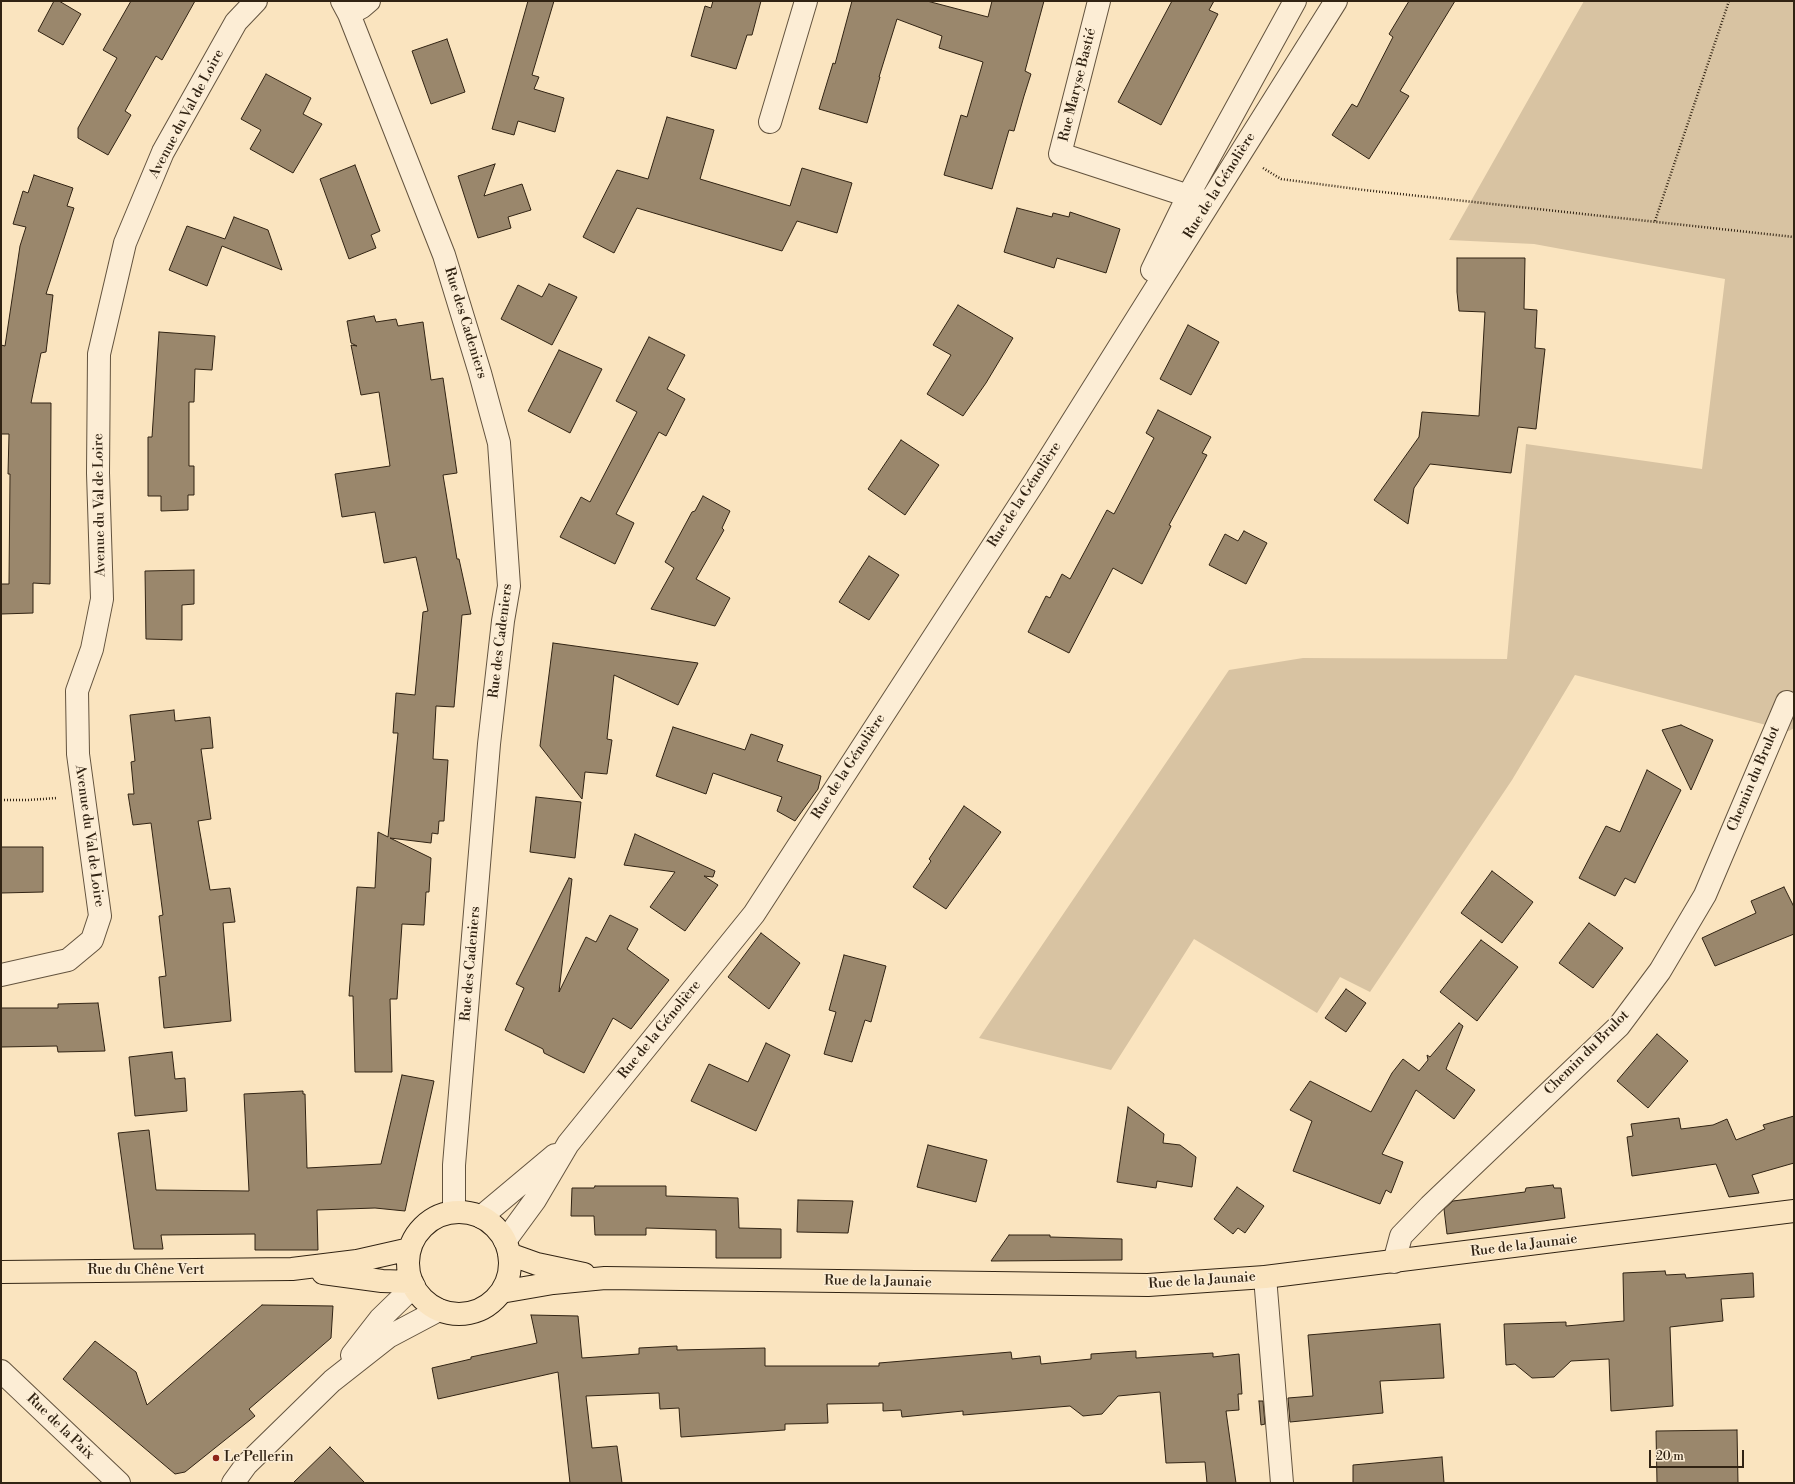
<!DOCTYPE html>
<meta charset="utf-8">
<style>
body{margin:0}
#map{position:relative;width:1795px;height:1484px;overflow:hidden;background:#fae4bf;font-family:"Libre Bodoni",serif}
canvas{display:block}
.frame{position:absolute;inset:0;border:2px solid #312313;pointer-events:none}
.scale{position:absolute;left:1649px;top:1450px;width:95px;height:18px;box-sizing:border-box;border:2px solid #312313;border-top:0;padding-left:5px;font-size:12px;line-height:14px;white-space:nowrap;color:#312313;-webkit-text-stroke:3px #fcedd5;paint-order:stroke}
</style>
<div id="map">
<canvas width="1795" height="1484"></canvas>
<div class="frame"></div>
<div class="scale">20 m</div>
</div>
<script>
const ctx = document.querySelector('canvas').getContext('2d');
ctx.lineJoin = 'round';
function paint(path, color) {
  ctx.fillStyle = color;
  ctx.fill(path, 'evenodd');
}
function shape(rows) {
  const path = new Path2D();
  for (const r of rows) {
    if (r.length === 3) {
      path.moveTo(r[0] + r[2], r[1]);
      path.arc(r[0], r[1], r[2], 0, 2 * Math.PI);
      continue;
    }
    path.moveTo(r[0], r[1]);
    for (let i = 2; i < r.length; i += 2) path.lineTo(r[i], r[i + 1]);
  }
  return path;
}
function stroke(path, color, width, dash) {
  ctx.strokeStyle = color;
  ctx.lineWidth = width;
  ctx.lineCap = dash ? 'butt' : 'round';
  ctx.setLineDash(dash || []);
  ctx.stroke(path);
}
function label(font, color, halo, rows, align = 'center') {
  ctx.font = font + ' "Libre Bodoni",serif';
  ctx.lineWidth = 3;
  ctx.setLineDash([]);
  ctx.textBaseline = 'middle';
  ctx.strokeStyle = halo;
  ctx.fillStyle = color;
  for (const [text, x, y, turn = 0] of rows) {
    ctx.save();
    ctx.translate(x, y);
    ctx.rotate((+turn || 0) * Math.PI / 180);
    ctx.textAlign = isNaN(turn) ? turn : align;
    if (halo) ctx.strokeText(text, 0, 0);
    ctx.fillText(text, 0, 0);
    ctx.restore();
  }
}
const green = shape([
 [1584,1,1794,1,1794,728,1789,731,1575,675,1512,780,1370,992,1340,977,1317,1013,1194,939,1111,1070,979,1038,1229,670,1303,658,1507,659,1526,444,1702,469,1725,279,1534,244,1449,240]
]);
const building = shape([
 [54,1,59,1,81,14,63,45,38,31,54,1],
 [131,1,195,1,162,60,156,56,125,111,131,115,108,155,78,138,78,128,117,58,103,50,131,1],
 [528,1,554,1,532,75,539,77,534,89,564,98,555,132,518,121,514,135,492,129,528,1],
 [713,1,761,1,752,35,747,35,736,69,691,56,705,6,711,8,713,1],
 [852,1,927,1,988,17,992,1,1044,1,1025,71,1031,74,1024,96,1014,131,1009,130,992,189,944,175,961,115,967,117,983,62,939,48,942,36,897,19,879,77,880,77,867,123,819,109,833,63,835,64,852,1],
 [1172,1,1214,1,1209,10,1218,14,1161,125,1118,102,1172,1],
 [1409,1,1455,1,1400,91,1409,96,1369,159,1332,135,1352,104,1357,107,1393,37,1389,34,1409,1],
 [447,39,465,92,431,104,412,51,447,39],
 [266,74,311,98,303,114,322,124,293,173,250,149,261,130,241,119,266,74],
 [667,117,714,130,700,179,790,206,802,168,852,183,837,233,797,221,782,251,637,208,614,253,583,237,617,170,648,179,667,117],
 [495,164,484,196,522,184,531,210,508,217,511,228,478,238,458,176,495,164],
 [355,165,380,231,371,235,376,248,349,259,320,179,355,165],
 [34,175,73,188,67,206,74,208,46,294,53,295,46,352,41,353,31,403,51,403,50,584,33,583,33,613,1,614,1,584,9,584,10,474,8,474,9,434,1,434,1,345,5,346,20,246,26,227,13,224,23,191,28,193,34,175],
 [1017,208,1052,217,1053,213,1069,217,1070,212,1120,229,1106,273,1057,258,1054,268,1004,252,1017,208],
 [234,217,268,230,282,270,222,246,207,286,169,270,187,226,225,239,234,217],
 [1457,258,1525,258,1524,309,1537,310,1535,348,1545,349,1536,429,1518,427,1511,473,1430,464,1414,488,1408,524,1374,500,1419,437,1422,412,1479,416,1485,312,1459,311,1457,292,1457,258],
 [549,284,577,297,552,345,501,319,518,285,542,297,549,284],
 [958,305,1013,338,986,383,963,416,927,394,951,355,933,345,958,305],
 [374,316,376,322,396,319,398,326,423,322,431,380,443,378,457,473,443,475,457,559,459,559,471,614,462,615,454,707,436,706,433,759,448,760,444,821,439,821,438,834,432,833,431,843,390,838,431,858,429,892,426,892,424,925,402,924,397,999,390,999,392,1072,355,1072,353,996,349,996,357,887,375,888,378,832,388,837,398,733,393,733,396,693,415,695,423,612,428,611,416,557,384,563,375,512,342,517,335,474,390,466,379,392,361,395,351,345,357,346,351,343,347,321,374,316],
 [1188,325,1219,342,1191,395,1160,379,1188,325],
 [159,332,215,336,212,370,195,369,194,402,189,402,189,466,194,466,194,495,188,495,188,510,161,511,161,496,148,496,148,437,152,437,159,332],
 [649,337,685,355,667,389,685,399,666,436,659,432,616,514,634,523,615,564,560,537,581,497,590,502,637,412,616,401,649,337],
 [559,350,602,369,570,433,528,411,559,350],
 [1158,410,1211,437,1202,453,1207,455,1169,525,1171,526,1142,584,1113,568,1069,653,1028,632,1046,596,1050,598,1062,574,1070,579,1107,510,1114,514,1154,438,1146,433,1158,410],
 [901,440,939,465,905,515,868,489,901,440],
 [703,496,730,511,722,528,724,530,696,579,730,598,715,626,651,609,674,568,665,562,692,512,695,511,703,496],
 [1244,531,1267,543,1246,584,1209,565,1225,534,1238,541,1244,531],
 [869,556,899,575,869,620,839,602,869,556],
 [194,570,194,604,182,605,182,640,146,639,145,571,194,570],
 [553,643,698,663,678,705,614,675,607,739,612,740,607,774,585,772,582,799,540,746,553,643],
 [174,710,175,721,210,717,213,748,201,749,211,819,198,821,210,890,230,888,235,922,223,923,231,1021,164,1028,159,977,166,976,159,916,163,915,151,823,133,825,128,794,134,794,131,762,135,761,130,715,174,710],
 [1681,725,1713,740,1691,790,1662,730,1681,725],
 [673,727,745,750,751,734,783,745,777,761,821,776,818,789,795,821,777,811,782,797,713,773,706,794,656,776,673,727],
 [1647,770,1681,790,1635,883,1625,878,1615,896,1579,878,1606,826,1620,832,1647,770],
 [536,797,581,802,575,858,530,852,536,797],
 [964,806,1001,832,946,909,913,887,931,861,929,859,964,806],
 [635,834,715,871,713,877,704,876,718,885,685,931,650,907,675,872,624,865,635,834],
 [1,847,43,847,43,892,1,893,1,847],
 [1492,871,1533,902,1502,943,1461,913,1492,871],
 [569,878,572,879,559,992,586,937,596,942,610,915,638,929,627,949,669,980,631,1029,613,1018,584,1073,544,1053,543,1049,505,1030,524,988,516,984,569,878],
 [1784,887,1794,907,1794,934,1715,966,1702,938,1756,913,1751,901,1784,887],
 [1589,923,1623,948,1593,988,1559,963,1589,923],
 [761,933,800,963,769,1009,728,977,761,933],
 [1481,940,1518,967,1477,1021,1440,992,1481,940],
 [844,955,886,966,871,1022,865,1020,852,1062,824,1054,836,1012,829,1010,844,955],
 [1346,989,1366,1003,1346,1032,1325,1018,1346,989],
 [98,1003,105,1051,58,1052,57,1046,1,1047,1,1008,58,1008,58,1004,98,1003],
 [1459,1023,1463,1026,1446,1069,1475,1090,1454,1119,1416,1090,1382,1154,1403,1162,1391,1193,1386,1190,1380,1204,1293,1171,1312,1121,1290,1110,1310,1081,1371,1112,1392,1073,1403,1059,1419,1071,1428,1060,1427,1055,1430,1057,1459,1023],
 [1657,1034,1688,1061,1648,1108,1617,1081,1657,1034],
 [766,1043,790,1055,756,1131,691,1101,709,1064,748,1082,766,1043],
 [172,1052,175,1079,185,1078,187,1111,135,1116,129,1057,172,1052],
 [402,1075,434,1081,405,1211,375,1208,317,1210,318,1250,255,1250,255,1234,161,1235,163,1249,134,1249,118,1133,149,1130,156,1190,249,1191,244,1094,303,1091,303,1094,305,1094,307,1168,381,1164,402,1075],
 [1128,1107,1164,1134,1163,1143,1180,1145,1196,1157,1192,1187,1157,1181,1156,1188,1117,1182,1128,1107],
 [1794,1116,1794,1163,1752,1175,1759,1193,1729,1197,1716,1164,1632,1176,1627,1137,1633,1136,1631,1124,1679,1118,1681,1129,1713,1125,1727,1119,1736,1140,1765,1129,1763,1125,1794,1116],
 [928,1145,987,1160,976,1202,917,1187,928,1145],
 [1553,1185,1554,1188,1561,1188,1565,1218,1447,1234,1444,1209,1453,1201,1525,1192,1526,1188,1553,1185],
 [595,1186,666,1186,666,1196,738,1198,739,1228,781,1229,781,1258,716,1258,716,1230,646,1228,646,1235,595,1235,594,1216,571,1216,572,1188,594,1188,595,1186],
 [1237,1187,1264,1206,1245,1233,1238,1228,1233,1234,1214,1219,1237,1187],
 [798,1200,853,1201,848,1233,797,1232,798,1200],
 [1009,1235,1050,1235,1050,1237,1122,1239,1122,1260,991,1261,1009,1235],
 [1665,1271,1666,1275,1685,1274,1686,1278,1753,1273,1754,1297,1721,1299,1723,1321,1670,1327,1673,1406,1611,1411,1609,1359,1571,1361,1554,1377,1532,1378,1515,1364,1506,1365,1504,1324,1566,1322,1566,1326,1624,1321,1623,1273,1665,1271],
 [262,1305,333,1306,331,1338,249,1409,255,1416,185,1472,175,1474,63,1379,95,1341,136,1372,147,1405,262,1305],
 [531,1315,578,1316,582,1358,639,1354,639,1348,677,1346,677,1350,765,1348,765,1366,879,1366,879,1363,1011,1352,1012,1359,1040,1356,1041,1364,1091,1359,1091,1354,1136,1351,1136,1358,1213,1353,1213,1357,1239,1354,1242,1394,1238,1394,1239,1410,1226,1411,1236,1483,1207,1483,1205,1462,1166,1463,1160,1392,1118,1396,1102,1414,1083,1416,1070,1406,963,1415,963,1411,902,1417,901,1410,883,1411,883,1403,827,1404,828,1423,785,1424,785,1430,681,1437,679,1408,660,1409,659,1393,586,1396,592,1448,617,1446,622,1483,570,1483,558,1372,438,1399,432,1368,471,1359,471,1357,537,1343,531,1315],
 [1440,1324,1444,1378,1380,1381,1383,1413,1290,1422,1288,1398,1313,1396,1308,1335,1440,1324],
 [1259,1401,1263,1401,1265,1424,1261,1425,1259,1401],
 [1737,1430,1738,1483,1657,1483,1656,1431,1737,1430],
 [330,1447,365,1483,293,1483,330,1447],
 [1442,1457,1444,1483,1353,1483,1353,1465,1442,1457]
]);
const path = shape([
 [1263,168,1281,179,1364,190,1794,237],
 [1655,221,1729,1],
 [1,800,28,800,57,798]
]);
const minor = shape([
 [342,1,349,14,444,255,480,373,499,443,509,586,503,621,489,744,454,1165,454,1212],
 [1099,1,1060,154,1201,200],
 [349,14,362,7,369,1],
 [770,122,806,1],
 [1152,270,1188,196,1295,1],
 [1,975,68,960,92,940,100,916,78,754,77,691,92,649,102,599,98,473,99,354,125,243,163,152,236,22,256,1],
 [481,1217,555,1155],
 [505,1241,535,1200,568,1144,754,914,1035,481,1336,1],
 [1394,1262,1401,1236,1430,1206,1619,1026,1660,971,1705,895,1787,702],
 [1265,1277,1282,1483],
 [352,1355,380,1319,414,1286],
 [1,1371,119,1483],
 [233,1483,246,1465,332,1381,388,1337,439,1310]
]);
const major = shape([
 [459,1263,51],
 [509,1254,537,1264,584,1274],
 [1,1272,292,1269,357,1261,410,1249],
 [323,1273,382,1281,412,1282],
 [501,1292,553,1283,605,1278,1148,1285,1265,1277,1794,1211]
]);
const markers = [
 [216,1458,4,"#8f2418"]
];
const streetNames = [
 ["Rue Maryse Bastié",1078,85,-76],
 ["Avenue du Val de Loire",187,114,-62],
 ["Rue de la Génolière",1220,186,-58],
 ["Rue des Cadeniers",465,323,73],
 ["Rue de la Génolière",1025,495,-57],
 ["Avenue du Val de Loire",100,505,-91],
 ["Rue des Cadeniers",501,641,-83],
 ["Rue de la Génolière",849,767,-57],
 ["Chemin du Brulot",1754,779,-67],
 ["Avenue du Val de Loire",89,836,82],
 ["Rue des Cadeniers",471,964,-85],
 ["Rue de la Génolière",660,1030,-51],
 ["Chemin du Brulot",1587,1053,-45],
 ["Rue de la Jaunaie",1524,1246,-7],
 ["Rue du Chêne Vert",146,1271],
 ["Rue de la Jaunaie",1202,1281,-4],
 ["Rue de la Jaunaie",878,1282,1],
 ["Rue de la Paix",60,1427,44]
];
const poiNames = [
 ["Le Pellerin",224,1458]
];
paint(green, '#d8c3a2');
paint(building, '#9a876c');
stroke(building, '#312313', 1);
stroke(minor, '#63533e', 24);
stroke(major, '#312313', 24);
stroke(path, '#312313', 2.5, [1, 2]);
stroke(minor, '#fcedd5', 22);
stroke(major, '#fae4bf', 22);
for (const [x, y, r, color] of markers) {
  const dot = new Path2D();
  dot.arc(x, y, r, 0, 2 * Math.PI);
  ctx.fillStyle = color;
  ctx.fill(dot);
  stroke(dot, '#fcedd5', 1.5);
}
label('14px', '#312313', '#fcedd5', streetNames);
label('14px', '#312313', '#fcedd5', poiNames, 'left');
</script>
